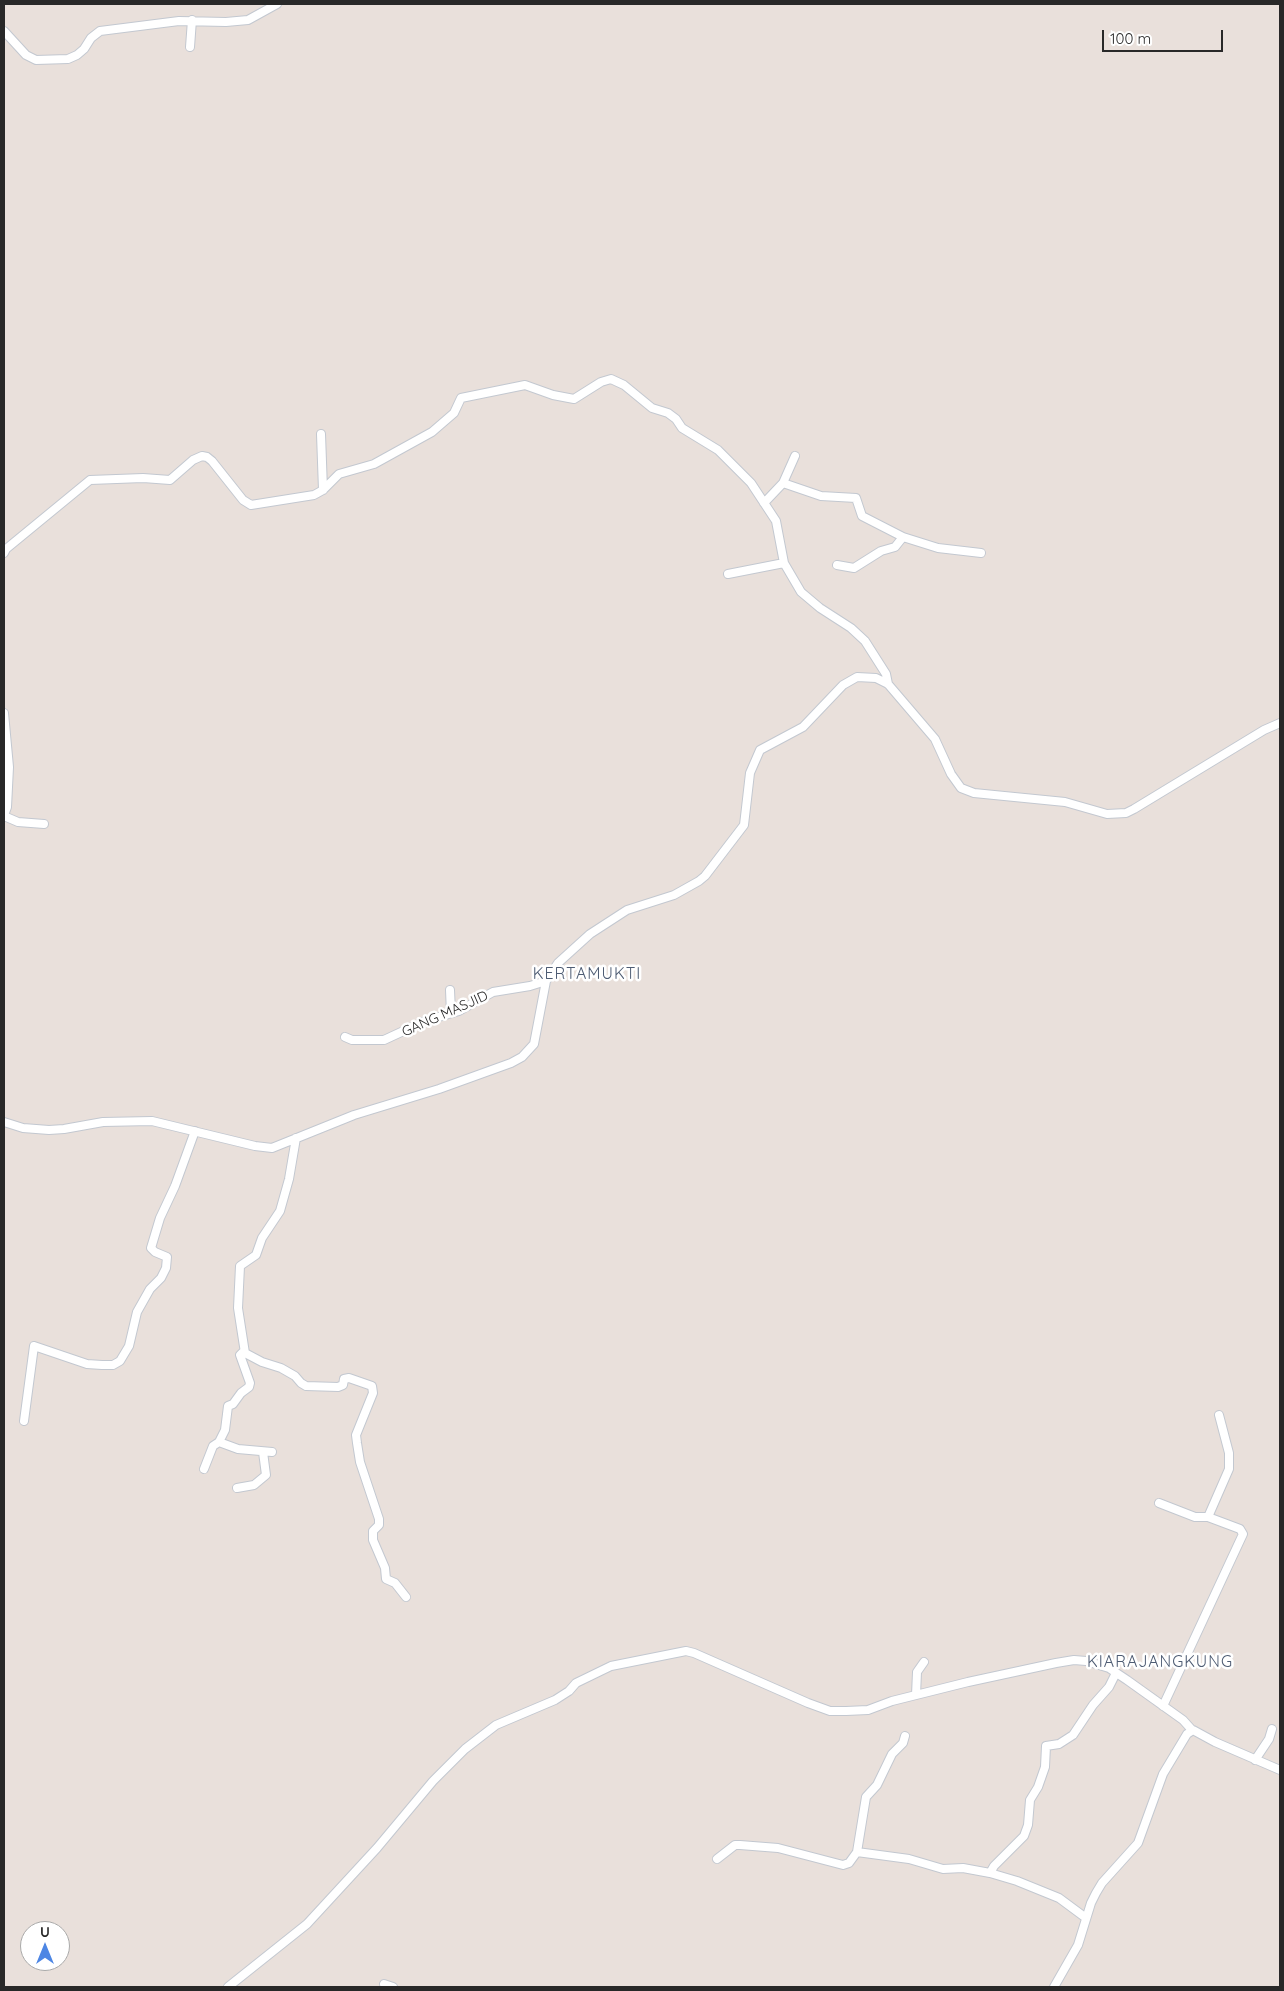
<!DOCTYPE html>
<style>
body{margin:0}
#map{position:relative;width:1284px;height:1991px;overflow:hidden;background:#e9e0db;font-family:Quicksand,sans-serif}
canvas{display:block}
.frame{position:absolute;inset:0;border:5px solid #282828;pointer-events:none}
.north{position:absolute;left:20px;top:1921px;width:50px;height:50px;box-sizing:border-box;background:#fff;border:1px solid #a9a9a9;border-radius:50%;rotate:0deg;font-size:14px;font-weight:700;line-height:20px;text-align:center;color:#282828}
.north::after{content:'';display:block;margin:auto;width:18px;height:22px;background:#4d86e4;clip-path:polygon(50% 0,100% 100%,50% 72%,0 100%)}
.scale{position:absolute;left:1102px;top:30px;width:121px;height:22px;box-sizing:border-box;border:2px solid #282828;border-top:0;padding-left:6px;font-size:15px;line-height:18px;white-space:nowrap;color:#282828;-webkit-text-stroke:4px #fff;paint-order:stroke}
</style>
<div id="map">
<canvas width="1284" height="1991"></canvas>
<div class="frame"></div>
<div class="north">U</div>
<div class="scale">100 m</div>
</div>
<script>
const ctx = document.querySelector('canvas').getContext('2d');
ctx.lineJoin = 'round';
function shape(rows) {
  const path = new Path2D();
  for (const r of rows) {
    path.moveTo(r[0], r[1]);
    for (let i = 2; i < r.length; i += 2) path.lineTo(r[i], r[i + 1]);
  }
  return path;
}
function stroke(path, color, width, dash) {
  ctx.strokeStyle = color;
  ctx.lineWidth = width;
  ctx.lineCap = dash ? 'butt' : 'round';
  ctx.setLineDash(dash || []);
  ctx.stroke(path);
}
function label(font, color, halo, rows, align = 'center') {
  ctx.font = font + ' Quicksand,sans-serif';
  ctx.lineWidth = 5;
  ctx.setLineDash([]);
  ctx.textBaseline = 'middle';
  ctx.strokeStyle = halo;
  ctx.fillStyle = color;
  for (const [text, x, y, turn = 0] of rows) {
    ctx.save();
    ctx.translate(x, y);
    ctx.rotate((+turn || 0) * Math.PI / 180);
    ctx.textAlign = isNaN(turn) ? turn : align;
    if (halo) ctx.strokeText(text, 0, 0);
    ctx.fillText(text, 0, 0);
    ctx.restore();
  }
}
const street = shape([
 [4,31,26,55,36,60,68,59,77,55,84,49,91,38,100,31,179,21,226,22,248,20,277,4],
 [190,47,192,20],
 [321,434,323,490],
 [783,483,821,496,856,498,862,516,903,537,938,548,981,553],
 [764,503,783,483,795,456],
 [4,553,6,549,90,480,143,478,170,480,193,460,202,456,207,457,212,461,243,500,251,505,314,495,323,490,339,474,374,464,432,432,454,413,461,398,525,385,553,395,574,399,601,382,611,379,624,385,652,408,668,413,676,419,682,428,718,450,751,483,776,521,784,563,801,592,820,608,851,628,865,641,886,674,888,684],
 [837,565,854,568,881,551,895,547,903,537],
 [728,574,784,563],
 [4,713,9,767,7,807,4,815],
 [4,816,18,822,44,824],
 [450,990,451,1013],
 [345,1037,352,1040,384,1040,425,1021,459,1011,493,992,530,986,546,981],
 [4,1122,23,1128,49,1130,64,1129,103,1122,152,1121,255,1146,272,1148,354,1115,439,1089,511,1063,522,1057,534,1044,546,981,558,963,590,934,627,910,674,895,699,881,705,876,744,825,750,773,760,750,803,727,843,685,857,677,876,678,888,684,935,739,951,774,961,788,974,793,1065,802,1107,814,1126,813,1134,809,1264,730,1280,723],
 [296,1138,289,1179,280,1211,262,1238,256,1255,240,1266,238,1308,245,1353,262,1362,281,1368,295,1376,301,1383,306,1386,338,1387,343,1385,344,1379,349,1378,372,1386,373,1393,356,1435,357,1443,360,1462,379,1519,379,1525,373,1531,373,1540,385,1568,386,1579,395,1583,406,1597],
 [244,1351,240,1355,250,1383,249,1387,241,1393,233,1404,228,1406,225,1430,219,1442,238,1449,272,1452],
 [24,1421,34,1346,87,1364,102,1365,113,1365,120,1361,129,1346,137,1312,150,1289,161,1278,166,1268,167,1257,155,1252,151,1248,160,1218,175,1186,195,1131],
 [204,1469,213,1446,219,1442],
 [237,1488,254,1485,266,1475,263,1452],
 [1159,1503,1195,1517,1208,1517],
 [916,1695,917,1672,924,1662],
 [1163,1706,1243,1534,1240,1529,1208,1517,1229,1469,1229,1453,1219,1415],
 [1255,1760,1269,1739,1272,1729],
 [857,1852,909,1859,943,1869,963,1868,990,1873],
 [717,1859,735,1845,740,1845,778,1848,843,1865,849,1863,857,1852,866,1797,877,1785,892,1754,903,1743,905,1736],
 [1086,1918,1059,1898,1017,1881,990,1873,994,1866,1024,1836,1028,1825,1030,1800,1038,1787,1045,1767,1046,1746,1059,1744,1073,1735,1093,1705,1109,1687,1116,1673],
 [384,1984,393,1987],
 [228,1987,307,1924,377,1848,433,1781,465,1749,496,1725,555,1700,569,1691,576,1683,611,1666,686,1651,694,1653,808,1703,830,1711,846,1711,868,1710,892,1701,968,1682,1056,1663,1074,1660,1086,1661,1109,1668,1127,1680,1183,1720,1192,1730],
 [1054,1987,1078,1945,1091,1903,1096,1893,1102,1883,1138,1843,1163,1774,1187,1734,1193,1730,1215,1742,1280,1770]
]);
const streetNames = [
 ["GANG MASJID",445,1014,-24]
];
const quarterNames = [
 ["KERTAMUKTI",587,974],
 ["KIARAJANGKUNG",1160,1662]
];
stroke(street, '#c3c8d0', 10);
stroke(street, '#fff', 8);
label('14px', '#282828', '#fff', streetNames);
ctx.letterSpacing = '1px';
label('16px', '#4e5c73', '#fff', quarterNames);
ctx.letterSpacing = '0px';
</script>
